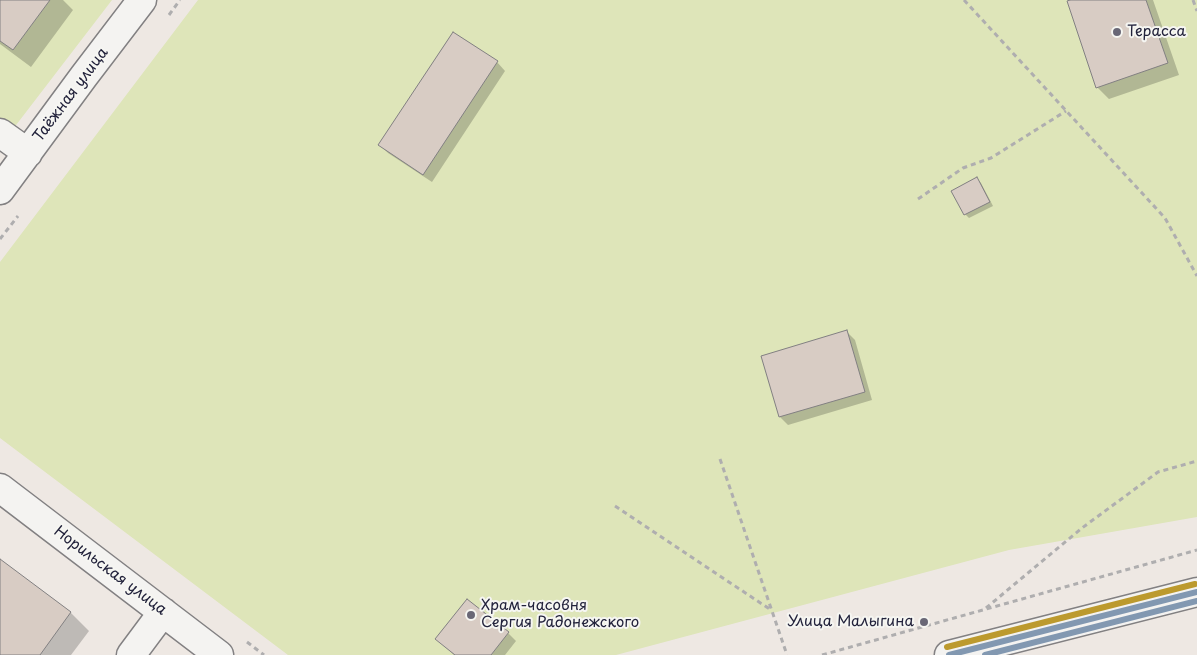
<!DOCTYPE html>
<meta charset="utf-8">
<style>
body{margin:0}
canvas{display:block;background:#eee8e3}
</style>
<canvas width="1197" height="655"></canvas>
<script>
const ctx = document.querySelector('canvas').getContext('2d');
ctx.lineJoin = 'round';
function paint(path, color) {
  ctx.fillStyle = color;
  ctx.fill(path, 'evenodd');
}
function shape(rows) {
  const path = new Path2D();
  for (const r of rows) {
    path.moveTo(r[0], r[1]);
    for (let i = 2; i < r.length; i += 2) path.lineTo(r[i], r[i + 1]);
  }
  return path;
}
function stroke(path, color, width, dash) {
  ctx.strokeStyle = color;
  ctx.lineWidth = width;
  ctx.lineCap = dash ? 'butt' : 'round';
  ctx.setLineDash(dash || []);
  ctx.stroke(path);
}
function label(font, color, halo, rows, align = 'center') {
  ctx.font = font + ' "Playpen Sans",sans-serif';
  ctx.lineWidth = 4;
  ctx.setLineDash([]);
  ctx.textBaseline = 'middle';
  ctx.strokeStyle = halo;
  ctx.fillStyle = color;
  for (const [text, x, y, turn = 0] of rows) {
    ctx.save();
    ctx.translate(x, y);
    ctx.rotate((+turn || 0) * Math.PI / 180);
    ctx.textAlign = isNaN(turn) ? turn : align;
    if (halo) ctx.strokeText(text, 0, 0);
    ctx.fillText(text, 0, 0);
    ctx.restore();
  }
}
const green = shape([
 [0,0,112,0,0,146],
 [198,0,1197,0,1197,517,1009,550,616,655,288,655,0,438,0,262]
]);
const shadow = shape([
 [0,0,63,0,73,10,31,67,0,44],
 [1074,0,1153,0,1179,75,1109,99,1097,87],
 [497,62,505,71,432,182,388,153,380,145],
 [977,179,981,183,993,206,969,218,965,214,953,192],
 [847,332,855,340,872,400,788,425,780,417,763,357],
 [0,560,71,613,89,631,71,655,0,655],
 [508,633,516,641,505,655,454,655,437,639]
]);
const building = shape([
 [0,0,50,0,13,50,0,41,0,0],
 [1070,0,1146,0,1168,63,1096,88,1067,1,1070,0],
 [453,32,498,61,423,175,378,145,453,32],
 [977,177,990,202,964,215,951,191,977,177],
 [847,330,865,392,779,417,761,356,847,330],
 [0,559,71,612,40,655,0,655,0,559],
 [467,599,509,632,491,655,455,655,435,639,467,599]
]);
const path = shape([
 [964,0,1165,218,1197,276],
 [1193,0,1197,11],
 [169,15,180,0],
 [918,199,963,168,991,158,1066,111],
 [0,239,18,216],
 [720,459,787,655],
 [615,506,771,610],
 [986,608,1082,528,1158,472,1197,461],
 [247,642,264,655],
 [822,655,1197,550]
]);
const minor = shape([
 [0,133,28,153],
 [0,190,84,76,142,0],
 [0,488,219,655],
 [131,655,163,612],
 [949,655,1197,592]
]);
const bus1 = shape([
 [949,655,1197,592]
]);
const bus2 = shape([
 [985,655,1197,601]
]);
const bus3 = shape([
 [947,647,1195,584]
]);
const markers = [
 [1117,32,5,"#696776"],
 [471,615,5,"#696776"],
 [924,622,5,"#696776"]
];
const poiNames = [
 ["Терасса",1127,32],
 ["Храм-часовня",481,606],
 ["Сергия Радонежского",481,623],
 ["Улица Малыгина",914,622,"right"]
];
const streetNames = [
 ["Таёжная улица",71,95,-53],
 ["Норильская улица",110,571,37]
];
paint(green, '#dee5b9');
paint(shadow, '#0003');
paint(building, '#d8ccc4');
stroke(building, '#828082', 1);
stroke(minor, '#828082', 31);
stroke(path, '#afaeaf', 3, [5, 4]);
stroke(minor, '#f4f3f1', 28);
stroke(bus1, '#8298b1', 6);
stroke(bus2, '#8298b1', 6);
stroke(bus3, '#bc9a2e', 6);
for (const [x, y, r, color] of markers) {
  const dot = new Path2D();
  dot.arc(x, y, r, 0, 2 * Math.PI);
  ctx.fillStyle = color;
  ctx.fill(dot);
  stroke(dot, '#f6f6f2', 2);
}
label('15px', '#22223b', '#f6f6f2', poiNames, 'left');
label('15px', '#22223b', '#f6f6f2', streetNames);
</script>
